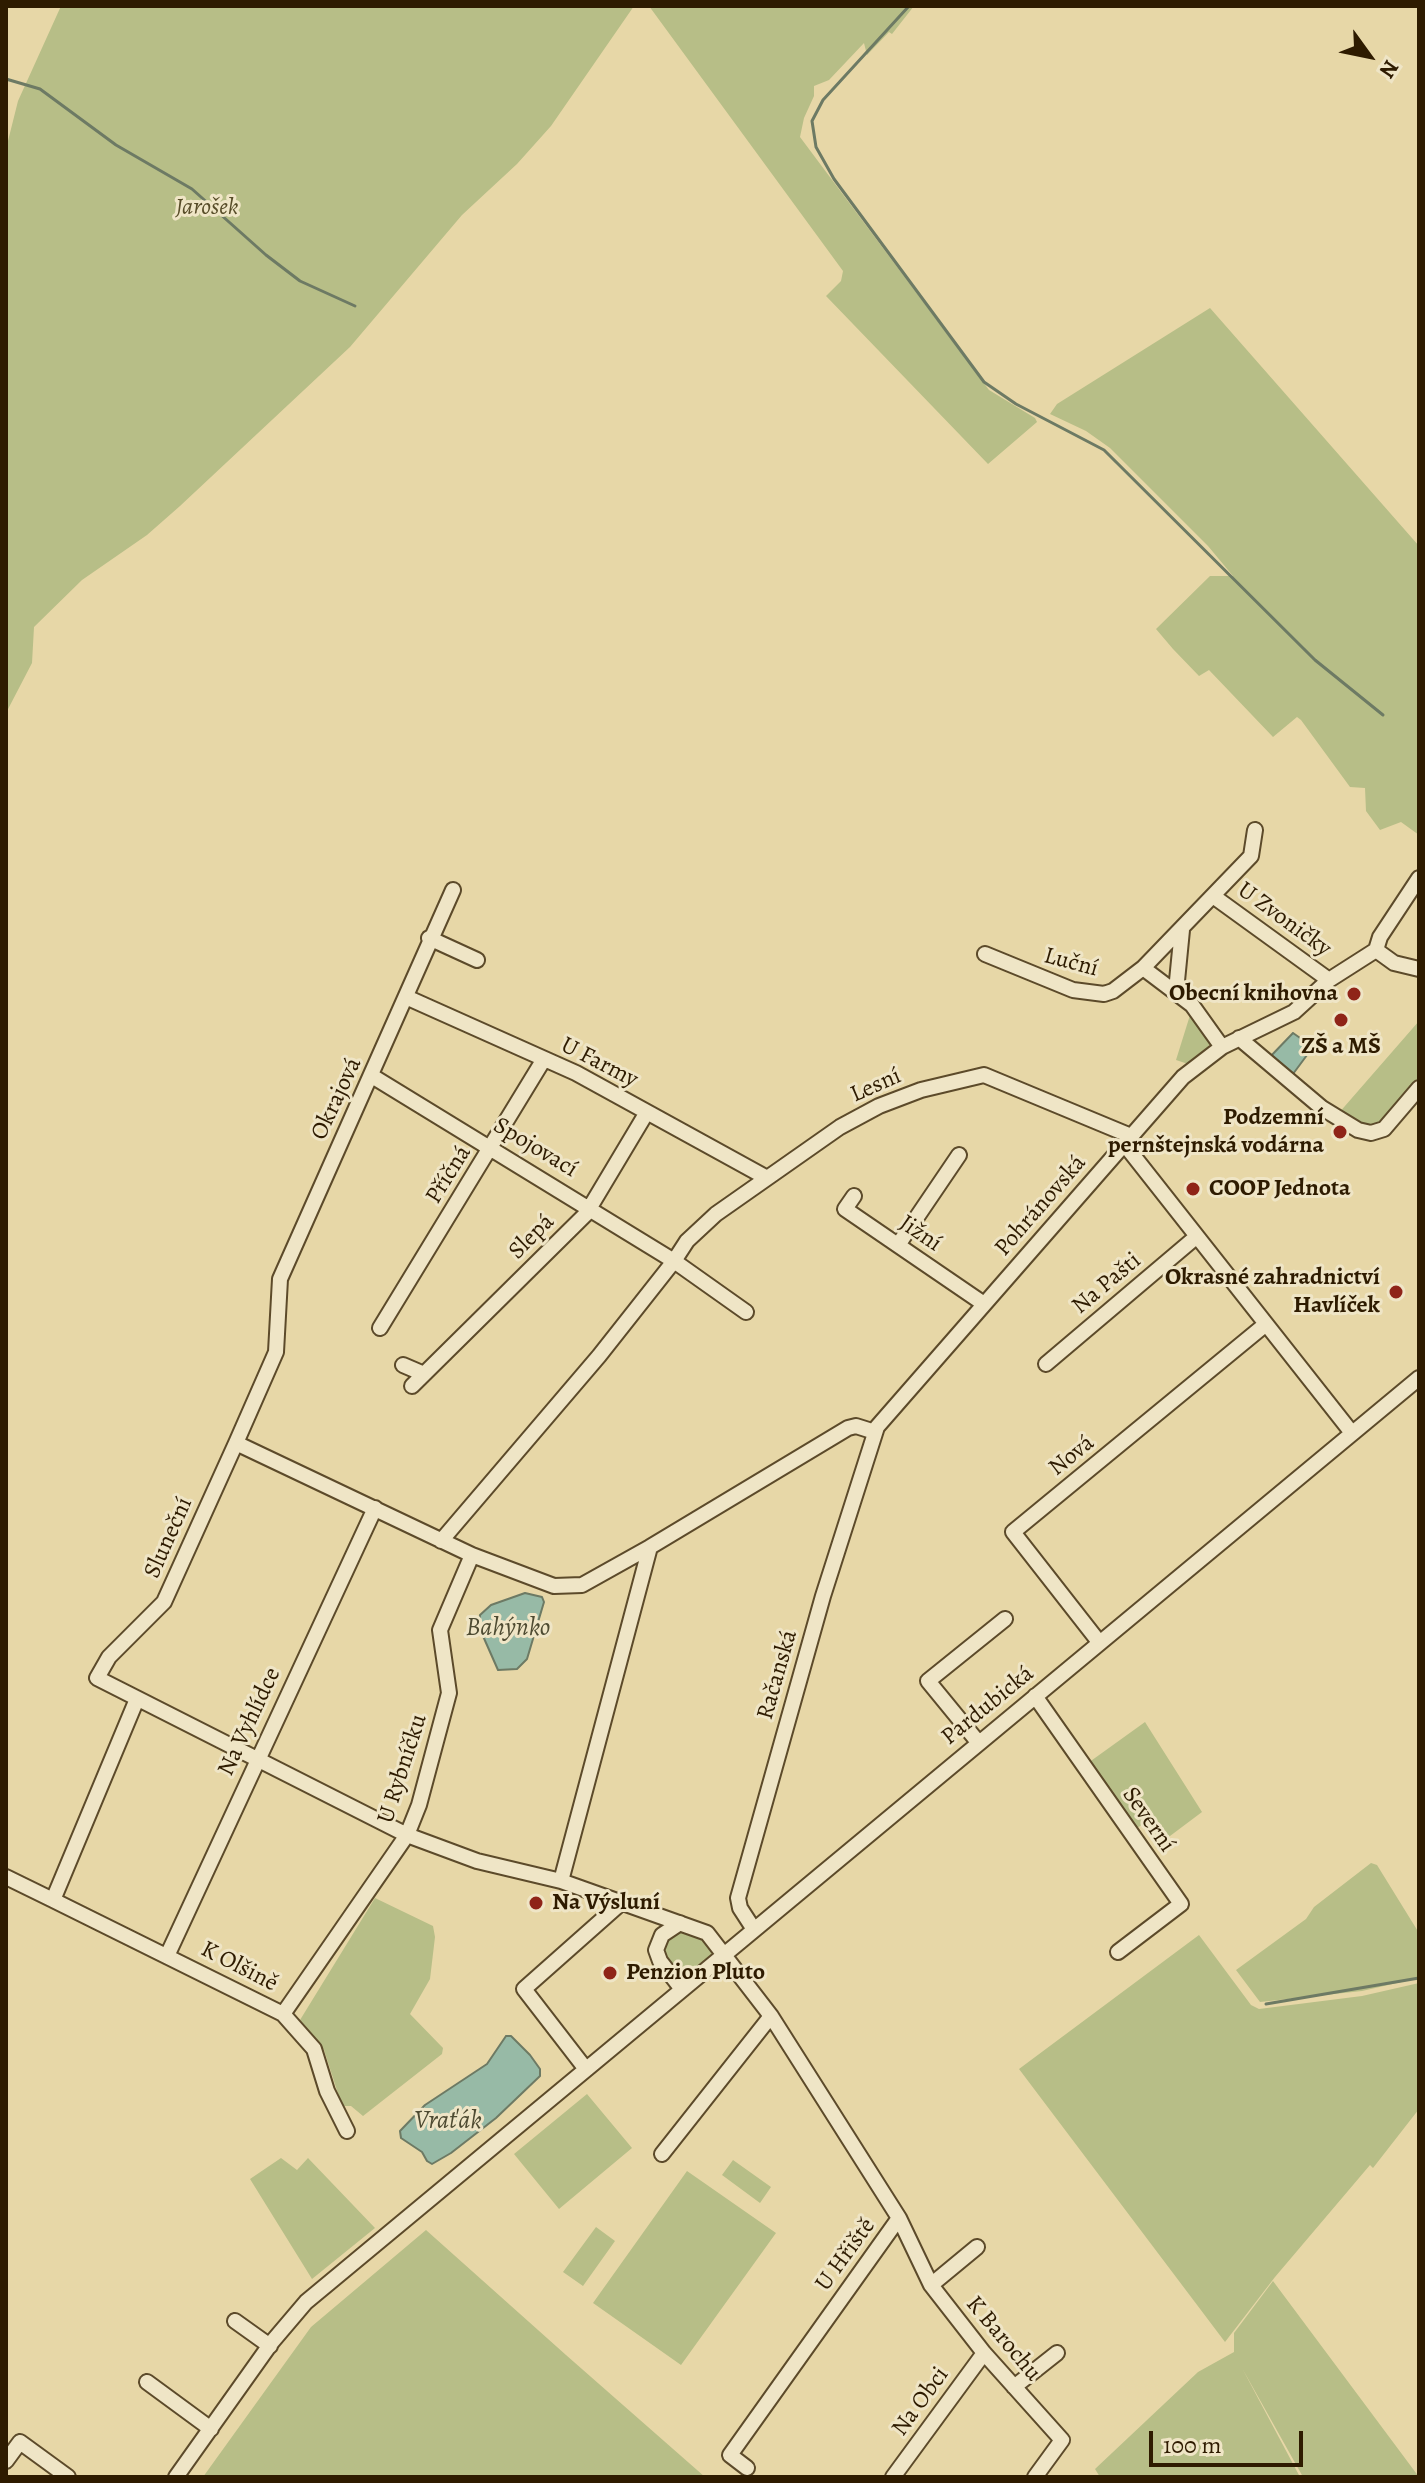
<!DOCTYPE html>
<meta charset="utf-8">
<style>
body{margin:0}
#map{position:relative;width:1425px;height:2483px;overflow:hidden;background:#e7d7a7;font-family:Alegreya,serif}
canvas{display:block}
.frame{position:absolute;inset:0;border:8px solid #2e1b00;pointer-events:none}
.north{position:absolute;left:1329px;top:16px;width:80px;height:80px;-webkit-text-stroke:6px #efe5c6;paint-order:stroke;rotate:123deg;font-size:22px;font-weight:700;line-height:32px;text-align:center;color:#2e1b00}
.north::after{content:'';display:block;margin:auto;width:28px;height:36px;background:#2e1b00;clip-path:polygon(50% 0,100% 100%,50% 72%,0 100%)}
.scale{position:absolute;left:1149px;top:2431px;width:154px;height:36px;box-sizing:border-box;border:4px solid #2e1b00;border-top:0;padding-left:10px;font-size:24px;line-height:28px;white-space:nowrap;color:#2e1b00;-webkit-text-stroke:6px #efe5c6;paint-order:stroke}
</style>
<div id="map">
<canvas width="1425" height="2483"></canvas>
<div class="frame"></div>
<div class="north">N</div>
<div class="scale">100 m</div>
</div>
<script>
const ctx = document.querySelector('canvas').getContext('2d');
ctx.lineJoin = 'round';
function paint(path, color) {
  ctx.fillStyle = color;
  ctx.fill(path, 'evenodd');
}
function shape(rows) {
  const path = new Path2D();
  for (const r of rows) {
    path.moveTo(r[0], r[1]);
    for (let i = 2; i < r.length; i += 2) path.lineTo(r[i], r[i + 1]);
  }
  return path;
}
function stroke(path, color, width, dash) {
  ctx.strokeStyle = color;
  ctx.lineWidth = width;
  ctx.lineCap = dash ? 'butt' : 'round';
  ctx.setLineDash(dash || []);
  ctx.stroke(path);
}
function label(font, color, halo, rows, align = 'center') {
  ctx.font = font + ' Alegreya,serif';
  ctx.lineWidth = 6;
  ctx.setLineDash([]);
  ctx.textBaseline = 'middle';
  ctx.strokeStyle = halo;
  ctx.fillStyle = color;
  for (const [text, x, y, turn = 0] of rows) {
    ctx.save();
    ctx.translate(x, y);
    ctx.rotate((+turn || 0) * Math.PI / 180);
    ctx.textAlign = isNaN(turn) ? turn : align;
    if (halo) ctx.strokeText(text, 0, 0);
    ctx.fillText(text, 0, 0);
    ctx.restore();
  }
}
const green = shape([
 [61,6,634,6,551,126,517,164,462,215,350,347,180,506,147,535,82,580,34,627,32,663,6,713,6,149,18,101],
 [649,6,914,6,892,34,889,32,867,55,864,43,829,80,814,86,814,96,804,118,800,137,989,390,1035,418,1037,422,988,464,826,296,841,281,843,271],
 [1210,308,1419,546,1419,835,1401,822,1380,830,1366,811,1365,788,1350,787,1301,720,1297,717,1273,737,1209,670,1199,676,1173,649,1156,629,1210,576,1233,576,1208,546,1110,448,1086,431,1050,414,1057,404],
 [1191,1012,1210,1042,1208,1048,1188,1064,1176,1060],
 [1419,1021,1419,1082,1385,1122,1368,1129,1338,1114],
 [1145,1722,1202,1812,1162,1842,1147,1822,1135,1829,1088,1763],
 [1371,1863,1377,1865,1419,1933,1419,1978,1362,1991,1260,2002,1236,1970,1306,1919,1314,1907],
 [375,1898,433,1926,435,1937,430,1979,410,2014,443,2048,442,2054,363,2116,351,2106,342,2106,324,2050,300,2020],
 [679,1930,697,1935,712,1950,711,1955,687,1974,677,1972,663,1950,665,1942],
 [1199,1935,1251,2005,1259,2009,1362,1996,1419,1983,1419,2109,1373,2168,1370,2165,1275,2277,1225,2342,1019,2069],
 [587,2094,632,2148,559,2209,514,2154],
 [281,2158,297,2170,308,2158,375,2228,312,2279,250,2179],
 [733,2160,771,2187,760,2203,722,2175],
 [687,2171,776,2233,681,2365,593,2303],
 [596,2227,615,2241,583,2286,563,2272],
 [426,2230,566,2355,705,2477,203,2477,311,2327],
 [1273,2281,1419,2477,1303,2477,1242,2368,1300,2477,1100,2477,1095,2469,1198,2372,1234,2352,1234,2333]
]);
const water = shape([
 [1293,1033,1313,1047,1290,1078,1268,1059,1293,1033],
 [525,1593,542,1597,544,1602,527,1659,517,1669,498,1670,479,1627,480,1615,491,1605,525,1593],
 [506,2036,511,2036,530,2055,540,2069,540,2076,496,2118,451,2153,432,2164,427,2161,422,2152,401,2138,400,2131,425,2105,487,2064,506,2036]
]);
const stream = shape([
 [909,6,823,100,812,121,816,147,834,179,984,382,1016,404,1104,450,1315,660,1383,715],
 [6,79,40,89,116,145,192,189,266,255,300,281,355,306],
 [1266,2004,1419,1978]
]);
const minor = shape([
 [453,890,280,1279,276,1352,236,1443,164,1602,109,1657,97,1678,407,1835,477,1861,561,1881],
 [1213,896,1329,980],
 [429,938,477,960],
 [1376,950,1380,937,1419,878],
 [1376,950,1394,963,1419,969],
 [985,954,1073,990,1104,994,1113,991,1143,968,1251,856,1255,830],
 [1143,968,1192,1005,1222,1047],
 [1176,991,1182,930],
 [406,997,576,1073,767,1178],
 [1239,1038,1322,1108,1358,1130,1371,1133,1384,1129,1419,1088],
 [372,1076,674,1261,687,1241,716,1214,840,1127,879,1106,921,1090,984,1075,1131,1136],
 [1125,1145,1352,1433],
 [854,1196,845,1209,984,1304],
 [898,1245,959,1155],
 [380,1328,544,1059],
 [1046,1364,1196,1237],
 [403,1365,424,1374],
 [412,1386,586,1214,647,1112],
 [236,1443,472,1555,554,1586,582,1585,650,1547],
 [441,1541,599,1356,674,1261,746,1312],
 [1099,1642,1013,1532,1266,1324],
 [1035,1696,1181,1904,1118,1952],
 [978,1742,928,1681,1005,1619],
 [6,1877,53,1900,137,1699],
 [53,1900,283,2014,314,2049,327,2091,347,2131],
 [680,1923,662,1935,656,1950,660,1961,681,1988],
 [753,1928,740,1908,738,1898,823,1596,877,1427,1183,1077,1222,1047,1294,1012,1329,980,1376,950],
 [167,1956,375,1508],
 [283,2014,407,1835,419,1805,449,1693,440,1630,472,1555],
 [585,2068,524,1989,621,1903],
 [662,2154,771,2016],
 [899,2218,931,2285,984,2353,1062,2440,1035,2477],
 [931,2285,977,2247],
 [235,2321,270,2346],
 [147,2382,211,2429],
 [1014,2387,1057,2353],
 [6,2461,20,2442,68,2477],
 [747,2468,730,2455,899,2218,771,2016,707,1933,561,1881,650,1547,848,1428,856,1426,875,1432],
 [176,2477,272,2342,306,2302,1419,1378],
 [893,2477,984,2353]
]);
const markers = [
 [1354,994,8,"#8f2418"],
 [1341,1020,8,"#8f2418"],
 [1340,1132,8,"#8f2418"],
 [1193,1189,8,"#8f2418"],
 [1396,1292,8,"#8f2418"],
 [536,1903,8,"#8f2418"],
 [610,1973,8,"#8f2418"]
];
const parkNames = [
 ["Jarošek",207,208]
];
const streetNames = [
 ["U Zvoničky",1284,920,36],
 ["Luční",1071,963,15],
 ["U Farmy",599,1063,27],
 ["Lesní",876,1086,-24],
 ["Okrajová",337,1099,-65],
 ["Spojovací",535,1148,31],
 ["Příčná",449,1175,-58],
 ["Pohránovská",1041,1206,-49],
 ["Jižní",920,1234,34],
 ["Slepá",532,1237,-45],
 ["Na Pašti",1107,1284,-40],
 ["Nová",1072,1456,-39],
 ["Sluneční",169,1538,-66],
 ["Račanská",778,1675,-74],
 ["Pardubická",988,1706,-39],
 ["Na Vyhlídce",250,1722,-65],
 ["U Rybníčku",403,1769,-72],
 ["Severní",1148,1820,55],
 ["K Olšině",239,1967,27],
 ["U Hřiště",846,2255,-54],
 ["K Barochu",1003,2339,50],
 ["Na Obci",921,2402,-54]
];
const poiNames = [
 ["Obecní knihovna",1338,994],
 ["ZŠ a MŠ",1341,1047,"center"],
 ["Podzemní",1324,1118],
 ["pernštejnská vodárna",1324,1146],
 ["COOP Jednota",1209,1189,"left"],
 ["Okrasné zahradnictví",1380,1278],
 ["Havlíček",1380,1306],
 ["Na Výsluní",552,1903,"left"],
 ["Penzion Pluto",626,1973,"left"]
];
const waterNames = [
 ["Bahýnko",508,1629],
 ["Vraťák",448,2122]
];
paint(green, '#b7be87');
paint(water, '#97baa6');
stroke(water, '#6d7a64', 2);
stroke(stream, '#6d7a64', 3);
stroke(minor, '#5c4a2a', 18);
stroke(minor, '#efe5c6', 14);
for (const [x, y, r, color] of markers) {
  const dot = new Path2D();
  dot.arc(x, y, r, 0, 2 * Math.PI);
  ctx.fillStyle = color;
  ctx.fill(dot);
  stroke(dot, '#efe5c6', 3);
}
label('italic 24px', '#574c28', '#efe5c6', parkNames);
label('24px', '#2e1b00', '#efe5c6', streetNames);
label('bold 24px', '#2e1b00', '#efe5c6', poiNames, 'right');
label('italic 26px', '#4e4b32', '#efe5c6', waterNames);
</script>
